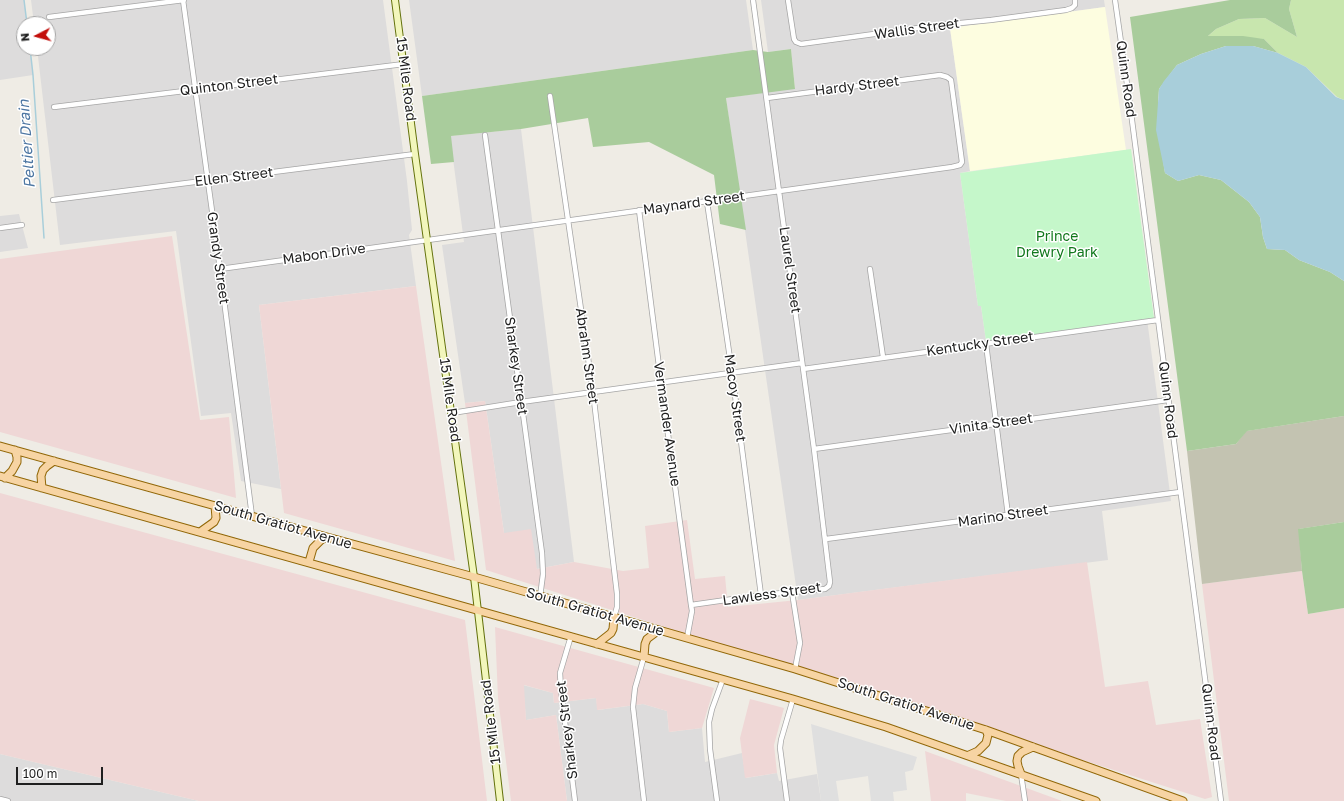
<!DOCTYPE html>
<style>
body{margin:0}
#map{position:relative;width:1344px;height:801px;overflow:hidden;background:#efece5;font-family:"Golos Text",sans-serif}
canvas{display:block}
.north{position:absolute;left:16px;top:16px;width:40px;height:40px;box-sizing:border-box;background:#fff;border:1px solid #a5a5a5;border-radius:50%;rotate:264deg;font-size:11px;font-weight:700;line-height:16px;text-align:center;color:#1f1f1f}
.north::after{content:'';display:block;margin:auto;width:14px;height:18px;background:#c30f0b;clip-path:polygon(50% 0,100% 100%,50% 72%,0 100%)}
.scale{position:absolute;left:16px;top:767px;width:87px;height:18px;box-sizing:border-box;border:2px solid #1f1f1f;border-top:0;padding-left:5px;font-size:12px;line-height:14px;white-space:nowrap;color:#1f1f1f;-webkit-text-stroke:3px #fff;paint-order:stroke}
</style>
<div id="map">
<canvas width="1344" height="801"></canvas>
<div class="north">N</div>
<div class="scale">100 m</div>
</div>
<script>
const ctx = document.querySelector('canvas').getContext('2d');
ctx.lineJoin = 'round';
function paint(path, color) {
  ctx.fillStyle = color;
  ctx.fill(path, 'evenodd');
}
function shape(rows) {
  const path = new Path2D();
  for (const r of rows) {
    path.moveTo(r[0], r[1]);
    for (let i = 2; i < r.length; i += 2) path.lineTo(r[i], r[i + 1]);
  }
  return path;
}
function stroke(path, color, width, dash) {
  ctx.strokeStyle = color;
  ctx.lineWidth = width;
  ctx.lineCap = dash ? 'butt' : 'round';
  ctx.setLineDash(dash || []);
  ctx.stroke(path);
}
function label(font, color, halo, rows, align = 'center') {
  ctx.font = font + ' "Golos Text",sans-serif';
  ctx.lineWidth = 3;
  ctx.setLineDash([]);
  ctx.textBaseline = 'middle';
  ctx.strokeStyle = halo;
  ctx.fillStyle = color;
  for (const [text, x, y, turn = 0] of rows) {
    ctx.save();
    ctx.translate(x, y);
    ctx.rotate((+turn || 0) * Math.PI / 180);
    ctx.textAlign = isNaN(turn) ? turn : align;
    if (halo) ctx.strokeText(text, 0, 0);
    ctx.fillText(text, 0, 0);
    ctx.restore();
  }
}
const residential = shape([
 [0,0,24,0,27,24,24,24,24,48,30,48,33,75,0,80],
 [31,0,383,0,407,181,412,230,409,235,416,286,259,305,281,489,241,481,231,413,201,416,176,231,60,245,37,48,48,48,48,24,34,24],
 [409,0,746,0,753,50,422,96],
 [761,0,1104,0,1105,7,950,28,970,171,960,173,978,306,981,306,986,341,1147,319,1171,501,1102,511,1108,560,798,600,726,98,795,88,791,49,768,52],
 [521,129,574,562,537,569,504,533,485,401,465,403,442,245,464,242,450,136],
 [19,214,28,248,0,252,0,216],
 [523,685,553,693,554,703,596,698,598,710,643,704,667,711,669,732,702,728,705,762,742,753,746,778,777,773,779,781,817,774,821,801,567,801,556,715,526,720],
 [0,754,199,801,0,801]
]);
const commercial = shape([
 [172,236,200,420,229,417,236,498,0,432,0,259],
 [416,286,455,561,284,513,259,305],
 [485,401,504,533,531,529,537,569,574,562,623,571,649,568,645,526,687,520,695,579,725,576,728,607,798,600,1087,562,1105,687,1148,681,1156,725,1200,719,1212,797,1205,799,486,570,465,403],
 [0,493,465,620,487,801,199,801,0,754],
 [1302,571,1308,614,1344,608,1344,801,1229,801,1202,584],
 [495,627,714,688,702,728,669,732,667,711,643,704,597,710,596,698,554,703,553,693,524,685,526,720,556,715,567,801,511,801,498,698],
 [750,699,784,708,774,745,777,773,745,778,740,738],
 [925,751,1062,801,1006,801,966,793,966,801,931,801]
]);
const education = shape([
 [1105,7,1126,150,970,171,950,28]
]);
const construction = shape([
 [1344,416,1344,522,1299,529,1302,571,1202,584,1187,451,1236,444,1246,431]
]);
const grass = shape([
 [1291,0,1344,0,1344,100,1337,97,1306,67,1278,53,1264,39,1207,37,1216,29,1239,19,1265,18,1297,37,1289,9]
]);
const forest = shape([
 [1230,0,1291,0,1289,9,1297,37,1265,18,1239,19,1216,29,1208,36,1243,36,1264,39,1278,53,1253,46,1226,46,1201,54,1177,65,1159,89,1158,103,1162,154,1165,173,1178,181,1199,175,1221,180,1249,202,1260,217,1263,237,1267,249,1285,250,1299,260,1330,272,1344,281,1344,416,1247,431,1236,444,1187,451,1130,17],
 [791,49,795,89,726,98,746,230,720,224,714,175,649,142,593,147,588,118,521,129,451,136,454,162,431,164,422,96,753,50,768,52],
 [1344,522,1344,608,1308,614,1302,571,1298,529]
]);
const park = shape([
 [1131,149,1154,318,986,341,981,306,978,306,960,173]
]);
const parking = shape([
 [811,724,917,757,913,770,905,772,907,790,893,792,894,801,871,801,868,776,836,781,839,801,821,801]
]);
const water = shape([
 [1226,46,1253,46,1278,53,1306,67,1336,97,1344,100,1344,281,1330,272,1299,260,1285,250,1267,249,1263,237,1260,217,1249,202,1221,180,1199,175,1178,181,1165,173,1156,130,1159,89,1164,81,1177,65,1201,54]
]);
const stream = shape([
 [24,0,27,24],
 [30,48,33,75,44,238]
]);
const street = shape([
 [183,0,220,269,252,516],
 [788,0,794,39,796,42,801,44,940,25,991,20,1066,10,1072,8,1075,5,1075,0],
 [1115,0,1130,105,1221,801],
 [49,17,184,0],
 [550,96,593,392,617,594,617,607,614,617],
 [54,107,404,64],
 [485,135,542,553,543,574,540,597],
 [53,200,415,154],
 [707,202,732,372,761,595],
 [639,210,661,382,691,605,692,611,687,638],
 [0,228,22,225],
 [220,269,952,167,960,165,962,162,951,80,947,77,940,75,767,98],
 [870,269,883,357],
 [986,344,1008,515],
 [803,369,1158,320],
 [452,413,521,402,802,363],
 [814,449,1168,400],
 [826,539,1180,492],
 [792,592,800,643,795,669],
 [691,605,761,595,825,589,829,586,830,582,814,449,753,0],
 [571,636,560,673,561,690,575,801],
 [644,657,635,688,633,707,644,801],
 [1021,774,1025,801],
 [0,799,8,801],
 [717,801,710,749,709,722,712,709,723,679],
 [787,801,780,748,781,740,793,699]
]);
const secondary = shape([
 [395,0,415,154,474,577,500,801]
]);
const primary = shape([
 [0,446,327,537,474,577,795,669,986,730,1183,801],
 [0,476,793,699,886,727,1096,801],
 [5,478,12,471,17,462,17,457,15,450],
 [42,488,41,476,43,470,47,466,54,461],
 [200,532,214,522,216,518,215,506],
 [309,562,313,548,321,540,327,537],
 [597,644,611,633,613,629,614,617],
 [644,657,645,644,647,639,659,630],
 [969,755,978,751,986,743,988,735,986,730],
 [1021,774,1018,766,1017,761,1018,756,1022,752,1033,747]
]);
const streetNames = [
 ["Wallis Street",917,29,-8],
 ["15 Mile Road",406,79,83],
 ["Quinn Road",1126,79,82],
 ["Quinton Street",229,85,-7],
 ["Hardy Street",857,86,-7],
 ["Ellen Street",234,177,-7],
 ["Maynard Street",694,203,-8],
 ["Mabon Drive",324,254,-8],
 ["Grandy Street",218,258,82],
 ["Laurel Street",790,270,82],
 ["Kentucky Street",980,344,-8],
 ["Abrahm Street",587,356,82],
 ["Sharkey Street",516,366,82],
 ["Macoy Street",735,398,82],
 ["15 Mile Road",450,400,82],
 ["Quinn Road",1168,400,83],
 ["Vermander Avenue",667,424,82],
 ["Vinita Street",991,424,-8],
 ["Marino Street",1003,516,-8],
 ["South Gratiot Avenue",283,525,16],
 ["Lawless Street",772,594,-8],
 ["South Gratiot Avenue",595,612,16],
 ["South Gratiot Avenue",906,704,18],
 ["15 Mile Road",491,722,-97],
 ["Quinn Road",1211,722,83],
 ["Sharkey Street",567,730,-97]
];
const parkNames = [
 ["Prince",1057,237],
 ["Drewry Park",1057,253]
];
const waterNames = [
 ["Peltier Drain",27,144,-94]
];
paint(residential, '#dddcdc');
paint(commercial, '#efd7d6');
paint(education, '#fdfde0');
paint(construction, '#c3c3b1');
paint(grass, '#c8e6ae');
paint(forest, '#a9cc9c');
paint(park, '#c5f7ca');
paint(parking, '#dfdfdf');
paint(water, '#a8ceda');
stroke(stream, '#a8ceda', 1.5);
stroke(street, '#a6a6a6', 6);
stroke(secondary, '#63710b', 8);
stroke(primary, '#916708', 9);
stroke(street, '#fff', 4.5);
stroke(secondary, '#f2f6bc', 6);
stroke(primary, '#f7d4a3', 7);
label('14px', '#1f1f1f', '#fff', streetNames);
label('14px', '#11781c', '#fff', parkNames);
label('italic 15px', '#4d76a2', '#fff', waterNames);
</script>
